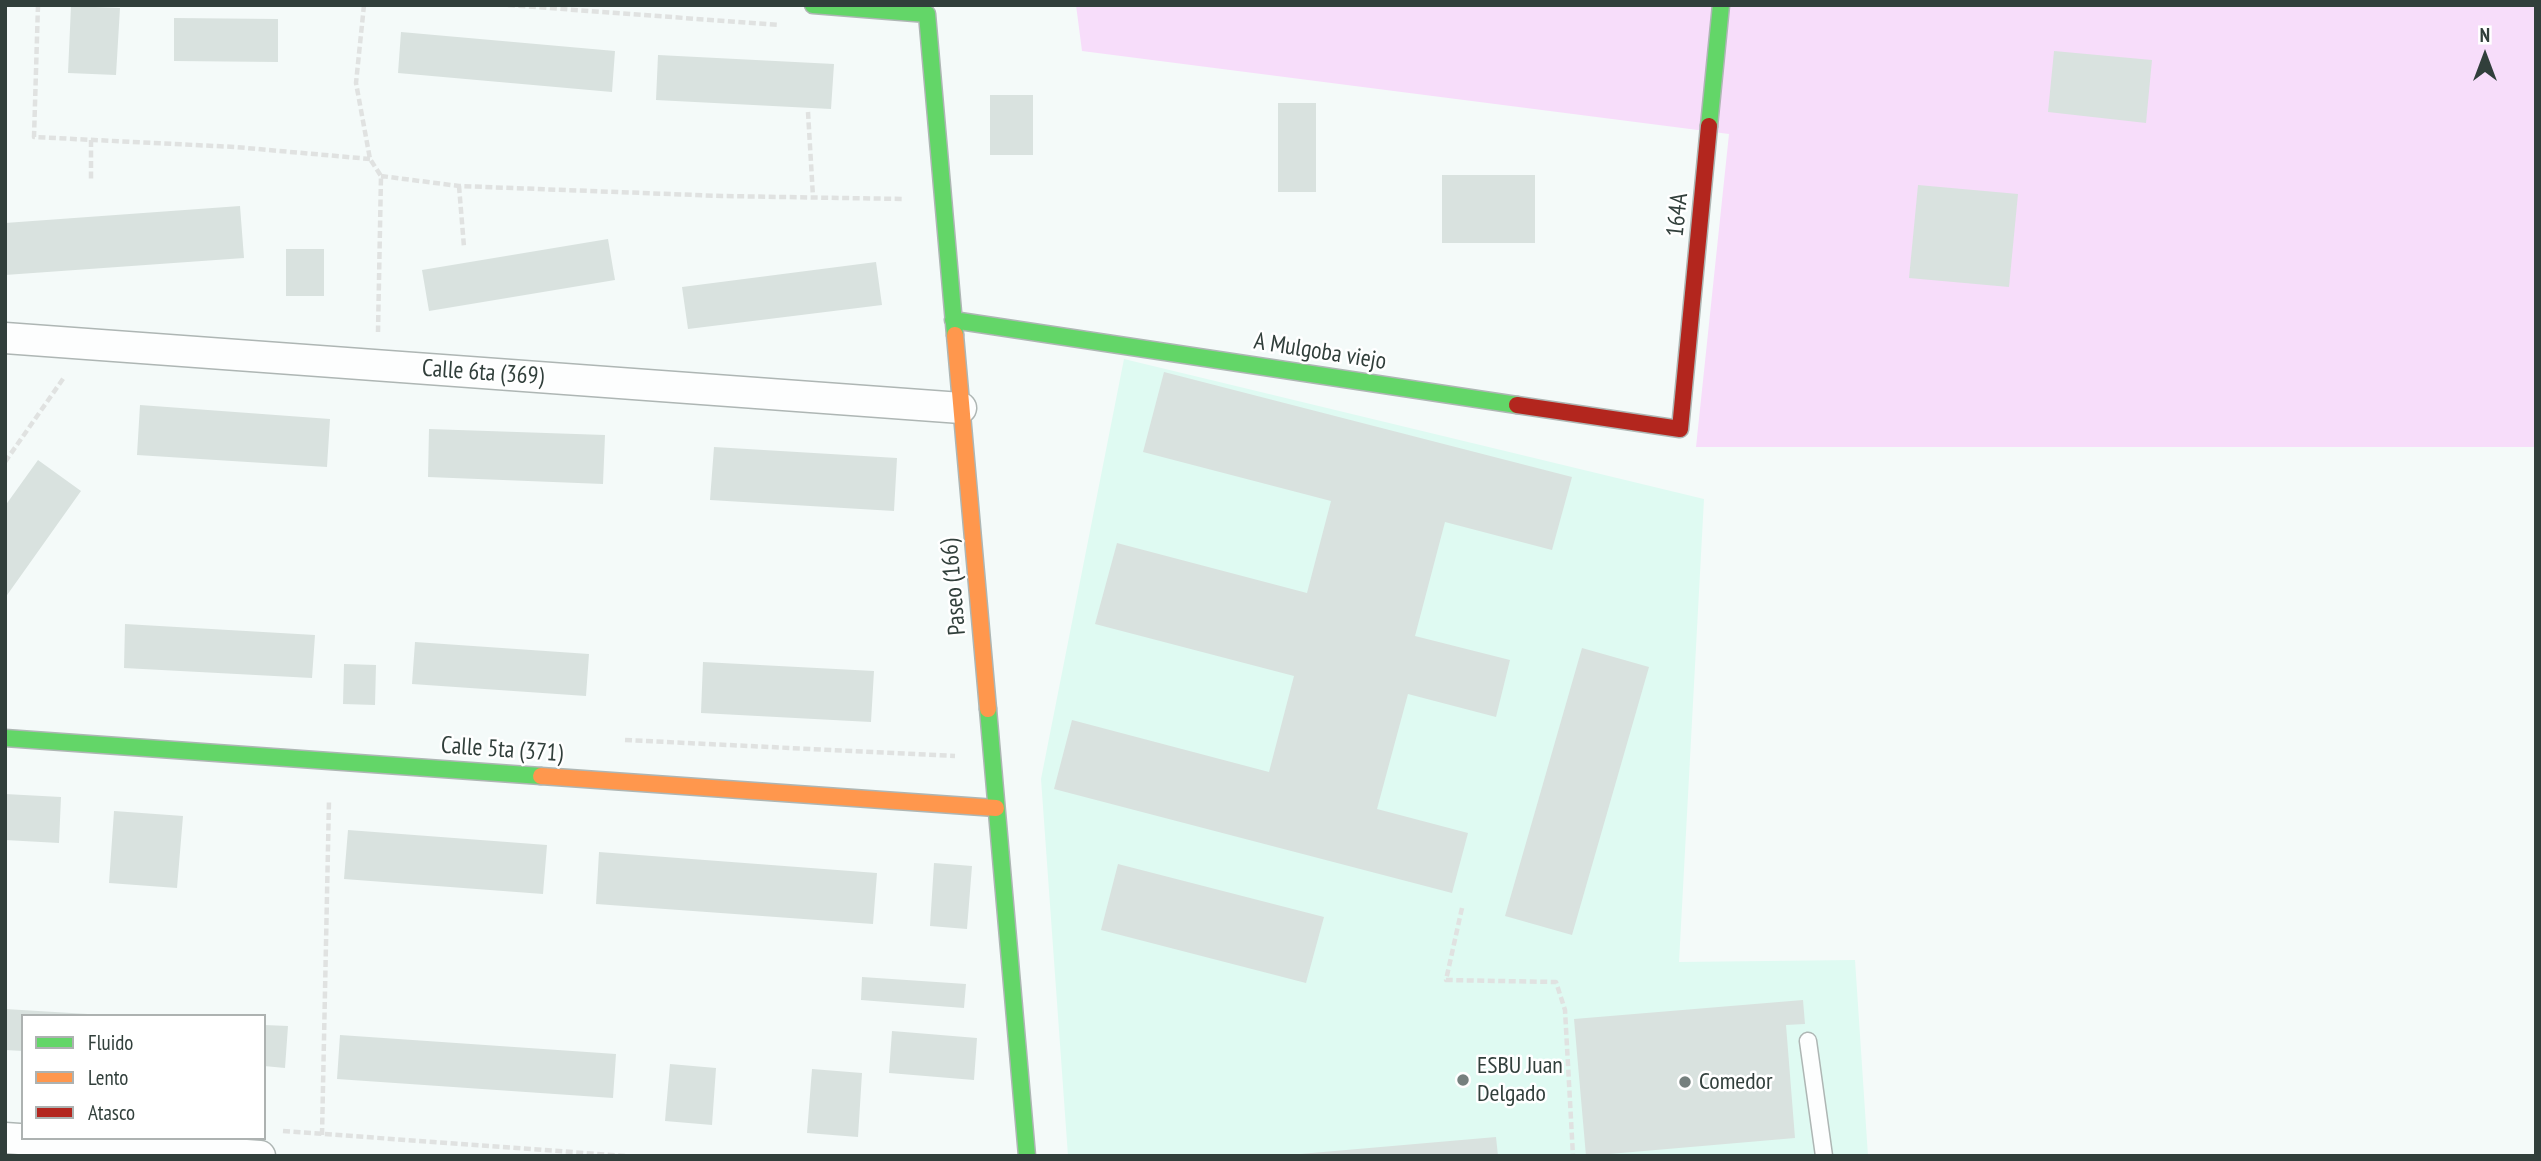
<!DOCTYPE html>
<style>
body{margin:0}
#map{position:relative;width:2541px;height:1161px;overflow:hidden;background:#f4faf9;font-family:"PT Sans Narrow",sans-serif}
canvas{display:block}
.frame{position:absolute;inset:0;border:7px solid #313f3b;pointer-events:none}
.legend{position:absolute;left:21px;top:1014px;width:245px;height:126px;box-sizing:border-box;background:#fff;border:2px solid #adb2b1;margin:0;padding:9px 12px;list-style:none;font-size:21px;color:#313f3b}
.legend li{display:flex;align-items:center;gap:14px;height:35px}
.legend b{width:35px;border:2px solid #adb2b1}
.north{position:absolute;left:2450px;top:21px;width:70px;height:70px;-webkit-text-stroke:5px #fff;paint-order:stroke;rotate:0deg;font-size:19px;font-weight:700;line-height:28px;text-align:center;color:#313f3b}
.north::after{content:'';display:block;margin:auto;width:24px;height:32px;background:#313f3b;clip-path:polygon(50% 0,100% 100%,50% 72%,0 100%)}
</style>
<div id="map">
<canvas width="2541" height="1161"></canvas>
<div class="frame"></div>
<ul class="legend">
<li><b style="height:9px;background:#63d668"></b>Fluido</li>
<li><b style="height:9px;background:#ff974d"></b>Lento</li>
<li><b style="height:9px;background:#b3261e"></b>Atasco</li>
</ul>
<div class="north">N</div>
</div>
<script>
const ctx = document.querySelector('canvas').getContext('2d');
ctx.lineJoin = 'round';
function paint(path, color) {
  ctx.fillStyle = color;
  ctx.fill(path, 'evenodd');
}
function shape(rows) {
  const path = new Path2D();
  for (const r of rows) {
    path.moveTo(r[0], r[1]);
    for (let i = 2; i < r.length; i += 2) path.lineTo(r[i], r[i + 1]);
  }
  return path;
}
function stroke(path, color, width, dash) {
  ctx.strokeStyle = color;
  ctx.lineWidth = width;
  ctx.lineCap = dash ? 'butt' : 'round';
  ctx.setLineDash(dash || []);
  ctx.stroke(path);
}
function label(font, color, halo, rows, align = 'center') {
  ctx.font = font + ' "PT Sans Narrow",sans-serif';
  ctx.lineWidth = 5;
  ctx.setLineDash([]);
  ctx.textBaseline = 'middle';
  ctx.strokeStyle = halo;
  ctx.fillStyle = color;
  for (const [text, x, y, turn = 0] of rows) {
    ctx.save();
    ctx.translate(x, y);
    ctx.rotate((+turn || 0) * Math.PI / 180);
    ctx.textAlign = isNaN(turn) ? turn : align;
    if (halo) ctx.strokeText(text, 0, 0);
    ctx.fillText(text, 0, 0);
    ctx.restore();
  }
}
const built = shape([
 [1124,359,1704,499,1679,962,1855,960,1868,1156,1068,1156,1041,779]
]);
const green = shape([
 [1076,5,2536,5,2536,447,1696,447,1729,134,1082,51]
]);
const building = shape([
 [71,6,120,8,116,75,68,73],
 [174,18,278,19,278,62,174,61],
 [401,32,615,51,612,92,398,73],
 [2054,51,2152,60,2146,123,2048,112],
 [658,55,834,64,831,109,656,100],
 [990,95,1033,95,1033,155,990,155],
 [1278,103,1316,103,1316,192,1278,192],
 [1442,175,1535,175,1535,243,1442,243],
 [1918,185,2018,194,2009,287,1909,278],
 [240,206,244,258,5,275,5,223],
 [608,239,615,280,429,311,422,270],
 [286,249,324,249,324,296,286,296],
 [876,262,882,305,688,329,682,287],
 [1164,372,1572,477,1552,550,1445,522,1415,636,1510,660,1496,717,1408,694,1377,809,1468,833,1452,893,1054,789,1072,720,1269,772,1294,676,1095,624,1117,543,1307,593,1331,501,1143,452],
 [140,405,330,419,327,467,137,455],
 [429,429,605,435,603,484,428,477],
 [714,447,897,458,894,511,710,500],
 [38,460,81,491,5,598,5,506],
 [125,624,315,635,312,678,124,668],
 [415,642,589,654,586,696,412,684],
 [1582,648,1649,667,1572,935,1505,916],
 [703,662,874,671,871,722,701,713],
 [344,664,376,665,375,705,343,704],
 [5,794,61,797,59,843,5,840],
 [114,811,183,816,177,888,109,883],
 [348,830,547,845,543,894,344,879],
 [599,852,877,873,873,924,596,904],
 [934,863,972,866,967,929,930,926],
 [1118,864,1324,917,1306,983,1101,930],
 [862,977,966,984,964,1008,861,1000],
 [1803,1000,1805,1024,1786,1025,1795,1138,1586,1156,1574,1019],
 [5,1009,88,1014,88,1016,23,1016,23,1051,5,1050],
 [264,1025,288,1026,285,1068,264,1066],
 [892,1031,977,1038,974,1080,889,1073],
 [340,1035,616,1054,613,1098,337,1079],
 [670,1064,716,1068,712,1125,665,1121],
 [812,1069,862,1073,858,1137,807,1133],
 [1496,1137,1498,1156,1300,1156,1300,1154]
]);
const path = shape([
 [38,5,34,137,235,147,370,159],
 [364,5,356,83,370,159,381,176,378,332],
 [508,5,779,25],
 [808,112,813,197],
 [91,140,91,181],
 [381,176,459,186,722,196,905,199],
 [459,186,464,247],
 [5,462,65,376],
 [625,740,955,756],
 [1462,908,1446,980,1556,982,1565,1010,1573,1156],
 [283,1131,626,1156],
 [322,1135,329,800]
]);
const lane = shape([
 [1808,1041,1824,1156]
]);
const street = shape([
 [5,338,961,408],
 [5,1138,260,1156]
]);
const fast = shape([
 [813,5,927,14,955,335],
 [1709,126,1721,5],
 [953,320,1517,405],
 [988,709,1027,1156],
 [5,738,541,776]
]);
const slow = shape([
 [955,335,988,709],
 [541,776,996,808]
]);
const jam = shape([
 [1517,405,1680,429,1709,126]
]);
const markers = [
 [1463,1080,7,"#75807e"],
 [1685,1082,7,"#75807e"]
];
const streetNames = [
 ["164A",1678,215,-84],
 ["A Mulgoba viejo",1320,352,9],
 ["Calle 6ta (369)",483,373,4],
 ["Paseo (166)",954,587,-95],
 ["Calle 5ta (371)",502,750,4]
];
const poiNames = [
 ["ESBU Juan",1477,1066],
 ["Delgado",1477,1094],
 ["Comedor",1699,1082]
];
paint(built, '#dffaf2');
paint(green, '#f7ddfa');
paint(building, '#d9e2df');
stroke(lane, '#aeb6b4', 19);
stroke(street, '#aeb6b4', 33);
stroke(fast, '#aeb6b4', 19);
stroke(slow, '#aeb6b4', 19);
stroke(jam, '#aeb6b4', 19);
stroke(path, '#e0e2e1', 4.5, [7, 3.5]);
stroke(lane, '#fdfefe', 16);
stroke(street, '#fdfefe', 30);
stroke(fast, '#63d668', 16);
stroke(slow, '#ff974d', 16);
stroke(jam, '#b3261e', 16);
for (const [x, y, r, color] of markers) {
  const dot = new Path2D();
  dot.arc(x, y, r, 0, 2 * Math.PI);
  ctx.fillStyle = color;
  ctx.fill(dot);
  stroke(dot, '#fff', 2.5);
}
label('24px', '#313f3b', '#fff', streetNames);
label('24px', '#313f3b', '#fff', poiNames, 'left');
</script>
